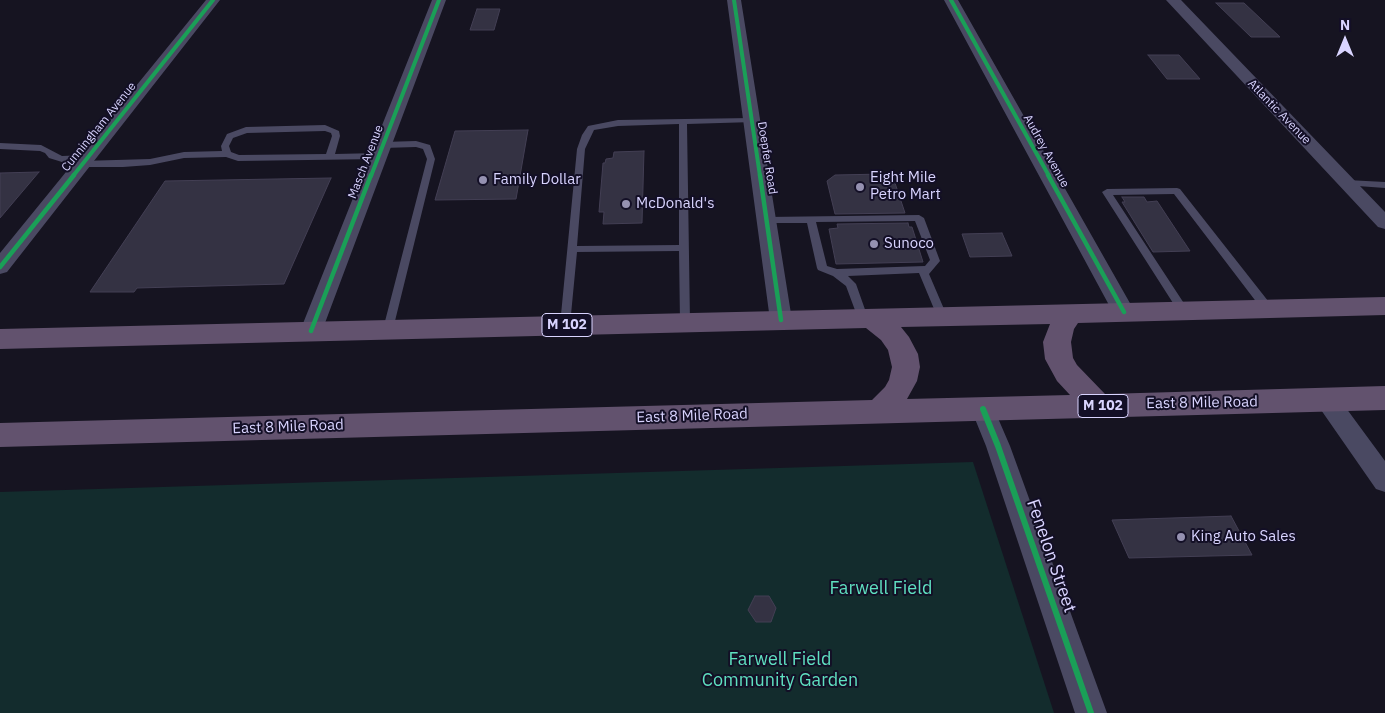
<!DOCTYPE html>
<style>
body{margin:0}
#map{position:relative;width:1385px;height:713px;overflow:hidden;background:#161421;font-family:"IBM Plex Sans",sans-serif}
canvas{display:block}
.north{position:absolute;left:1320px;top:15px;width:50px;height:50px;-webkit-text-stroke:4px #130f26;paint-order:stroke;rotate:0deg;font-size:14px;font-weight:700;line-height:20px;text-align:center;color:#d9d4ff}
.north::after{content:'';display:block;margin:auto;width:18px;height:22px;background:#d9d4ff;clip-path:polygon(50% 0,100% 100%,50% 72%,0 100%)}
</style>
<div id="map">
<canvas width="1385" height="713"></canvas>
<div class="north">N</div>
</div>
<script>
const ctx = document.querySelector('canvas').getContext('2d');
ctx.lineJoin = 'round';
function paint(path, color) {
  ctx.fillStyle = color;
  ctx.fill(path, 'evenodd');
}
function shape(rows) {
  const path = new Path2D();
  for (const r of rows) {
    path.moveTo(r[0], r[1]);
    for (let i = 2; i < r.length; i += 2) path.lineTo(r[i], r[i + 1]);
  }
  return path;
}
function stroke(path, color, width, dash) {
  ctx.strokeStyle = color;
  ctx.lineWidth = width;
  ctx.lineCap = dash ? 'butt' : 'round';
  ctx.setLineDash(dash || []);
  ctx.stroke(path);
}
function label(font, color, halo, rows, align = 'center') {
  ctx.font = font + ' "IBM Plex Sans",sans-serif';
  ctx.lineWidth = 4;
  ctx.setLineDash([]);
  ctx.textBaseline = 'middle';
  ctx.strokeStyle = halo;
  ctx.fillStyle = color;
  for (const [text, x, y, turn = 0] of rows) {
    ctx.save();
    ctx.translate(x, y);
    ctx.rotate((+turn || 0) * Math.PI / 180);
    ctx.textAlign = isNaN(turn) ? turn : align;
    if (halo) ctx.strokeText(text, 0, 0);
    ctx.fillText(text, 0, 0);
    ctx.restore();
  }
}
const green = shape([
 [973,462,1054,713,0,713,0,492]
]);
const building = shape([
 [1216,3,1244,3,1280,37,1251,37,1216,3],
 [477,9,500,9,494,30,470,30,477,9],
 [1148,55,1179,55,1200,79,1167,79,1148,55],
 [528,130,516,199,435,200,455,131,528,130],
 [644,151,642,223,603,224,604,212,599,212,603,163,605,163,606,159,613,158,614,152,644,151],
 [39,172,0,218,0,173,39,172],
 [884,174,894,180,905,213,835,214,827,181,835,175,884,174],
 [331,178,284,284,137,288,134,292,90,292,165,181,331,178],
 [1122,197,1144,197,1147,202,1157,201,1190,251,1153,252,1122,202,1125,202,1122,197],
 [908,223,909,227,912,227,923,262,836,264,829,229,838,228,837,224,908,223],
 [1002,233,1012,256,970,257,962,234,1002,233],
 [1231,516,1252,555,1129,558,1112,520,1231,516],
 [755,596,769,596,776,608,771,622,756,622,748,610,755,596]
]);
const service = shape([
 [751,118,755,120,754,122,687,124,690,322,689,325,681,325,680,322,679,251,577,252,570,325,565,329,561,328,560,325,577,149,582,135,588,126,618,120,751,118],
 [679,124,679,245,577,246,585,149,594,130,618,126,679,124],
 [325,125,339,131,340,136,335,154,379,153,383,156,379,159,238,161,226,157,184,158,150,165,123,167,82,167,78,164,82,161,150,159,184,152,222,151,221,146,227,134,246,127,325,125],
 [325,131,331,133,332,136,326,154,239,155,231,152,229,146,233,138,247,133,325,131],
 [416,141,430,145,435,159,393,329,388,333,383,329,427,159,423,149,416,147,383,148,379,145,383,142,416,141],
 [0,143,41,145,62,156,87,155,91,158,87,161,62,162,49,158,45,153,40,151,0,149,0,143],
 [1347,180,1385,182,1385,188,1344,185,1342,183,1347,180],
 [1177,188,1180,189,1272,306,1273,309,1272,312,1264,312,1174,194,1113,195,1189,311,1188,314,1180,314,1102,192,1107,189,1177,188],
 [919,215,924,218,940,261,929,274,947,316,942,320,937,316,919,273,848,276,856,284,868,318,867,321,859,321,846,286,833,276,818,270,817,268,807,223,767,223,762,220,767,217,919,215],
 [915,221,930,260,925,266,837,269,827,266,816,222,915,221]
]);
const minor = shape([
 [206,0,220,0,7,272,0,274,0,253,206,0],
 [432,0,446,0,322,331,319,337,311,339,303,337,300,331,432,0],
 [727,0,741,0,792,320,789,326,781,328,773,326,770,320,727,0],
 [944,0,958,0,1135,312,1132,318,1124,320,1116,318,944,0],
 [1166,0,1181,0,1385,212,1385,229,1378,227,1166,0],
 [1327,391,1335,393,1385,461,1385,492,1376,489,1319,407,1315,400,1319,393,1327,391],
 [983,399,991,402,1010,446,1107,713,1075,713,986,446,971,409,975,402,983,399]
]);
const trunk = shape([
 [1385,297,1385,315,1078,323,1074,329,1071,342,1073,358,1077,365,1105,394,1385,386,1385,410,0,447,0,423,872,400,885,387,889,380,892,367,888,350,881,340,866,328,0,349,0,329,1385,297],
 [1050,324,1043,342,1045,359,1057,381,1070,395,907,399,917,381,920,367,918,354,909,337,901,327,1050,324]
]);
const cyclewayFar2 = shape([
 [734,0,760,176],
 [951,0,1049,176],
 [73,176,213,0],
 [371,176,439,0]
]);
const cyclewayFar1 = shape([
 [760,175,781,320],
 [1048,175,1124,312],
 [0,267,74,175],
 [311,331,371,175]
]);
const cycleway = shape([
 [983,409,998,446,1091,713]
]);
const markers = [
 [483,180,5,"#9591b1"],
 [860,187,5,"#9591b1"],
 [626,204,5,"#9591b1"],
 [874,244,5,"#9591b1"],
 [1181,537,5,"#9591b1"]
];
const farStreetnames = [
 ["Atlantic Avenue",1279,112,46],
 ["Cunningham Avenue",99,127,-51],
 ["Audrey Avenue",1046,151,61],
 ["Doepfer Road",767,158,81],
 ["Masch Avenue",366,162,-69]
];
const shields = [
 [567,325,50],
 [1103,406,50]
];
const shieldNames = [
 ["M 102",567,325],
 ["M 102",1103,406]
];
const poiNames = [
 ["Eight Mile",870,178],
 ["Petro Mart",870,195],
 ["Family Dollar",493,180],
 ["McDonald's",636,204],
 ["Sunoco",884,244],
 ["King Auto Sales",1191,537]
];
const streetNames = [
 ["East 8 Mile Road",1202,403,-1],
 ["East 8 Mile Road",692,416,-2],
 ["East 8 Mile Road",288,427,-2]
];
const nearStreetnames = [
 ["Fenelon Street",1051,556,71]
];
const nearParknames = [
 ["Farwell Field",881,589],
 ["Farwell Field",780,660],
 ["Community Garden",780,681]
];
paint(green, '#132c2d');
paint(building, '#343243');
stroke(building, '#433f54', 1);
paint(service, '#4a4962');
paint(minor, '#4a4962');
paint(trunk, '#62526e');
stroke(cyclewayFar2, '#1a9f57', 4);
stroke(cyclewayFar1, '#1a9f57', 4.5);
stroke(cycleway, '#1a9f57', 6);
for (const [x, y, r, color] of markers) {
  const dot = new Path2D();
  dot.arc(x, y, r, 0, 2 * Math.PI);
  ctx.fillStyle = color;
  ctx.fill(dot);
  stroke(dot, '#130f26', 2);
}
label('12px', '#d9d4ff', '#130f26', farStreetnames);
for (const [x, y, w] of shields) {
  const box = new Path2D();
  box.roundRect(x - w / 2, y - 11.5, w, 23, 4);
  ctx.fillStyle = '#130f26';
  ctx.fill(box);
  stroke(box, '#d9d4ff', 1);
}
label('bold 14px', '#d9d4ff', null, shieldNames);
label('15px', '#d9d4ff', '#130f26', poiNames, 'left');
label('15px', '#d9d4ff', '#130f26', streetNames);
label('18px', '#d9d4ff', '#130f26', nearStreetnames);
label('18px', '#5fe0c0', '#130f26', nearParknames);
</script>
